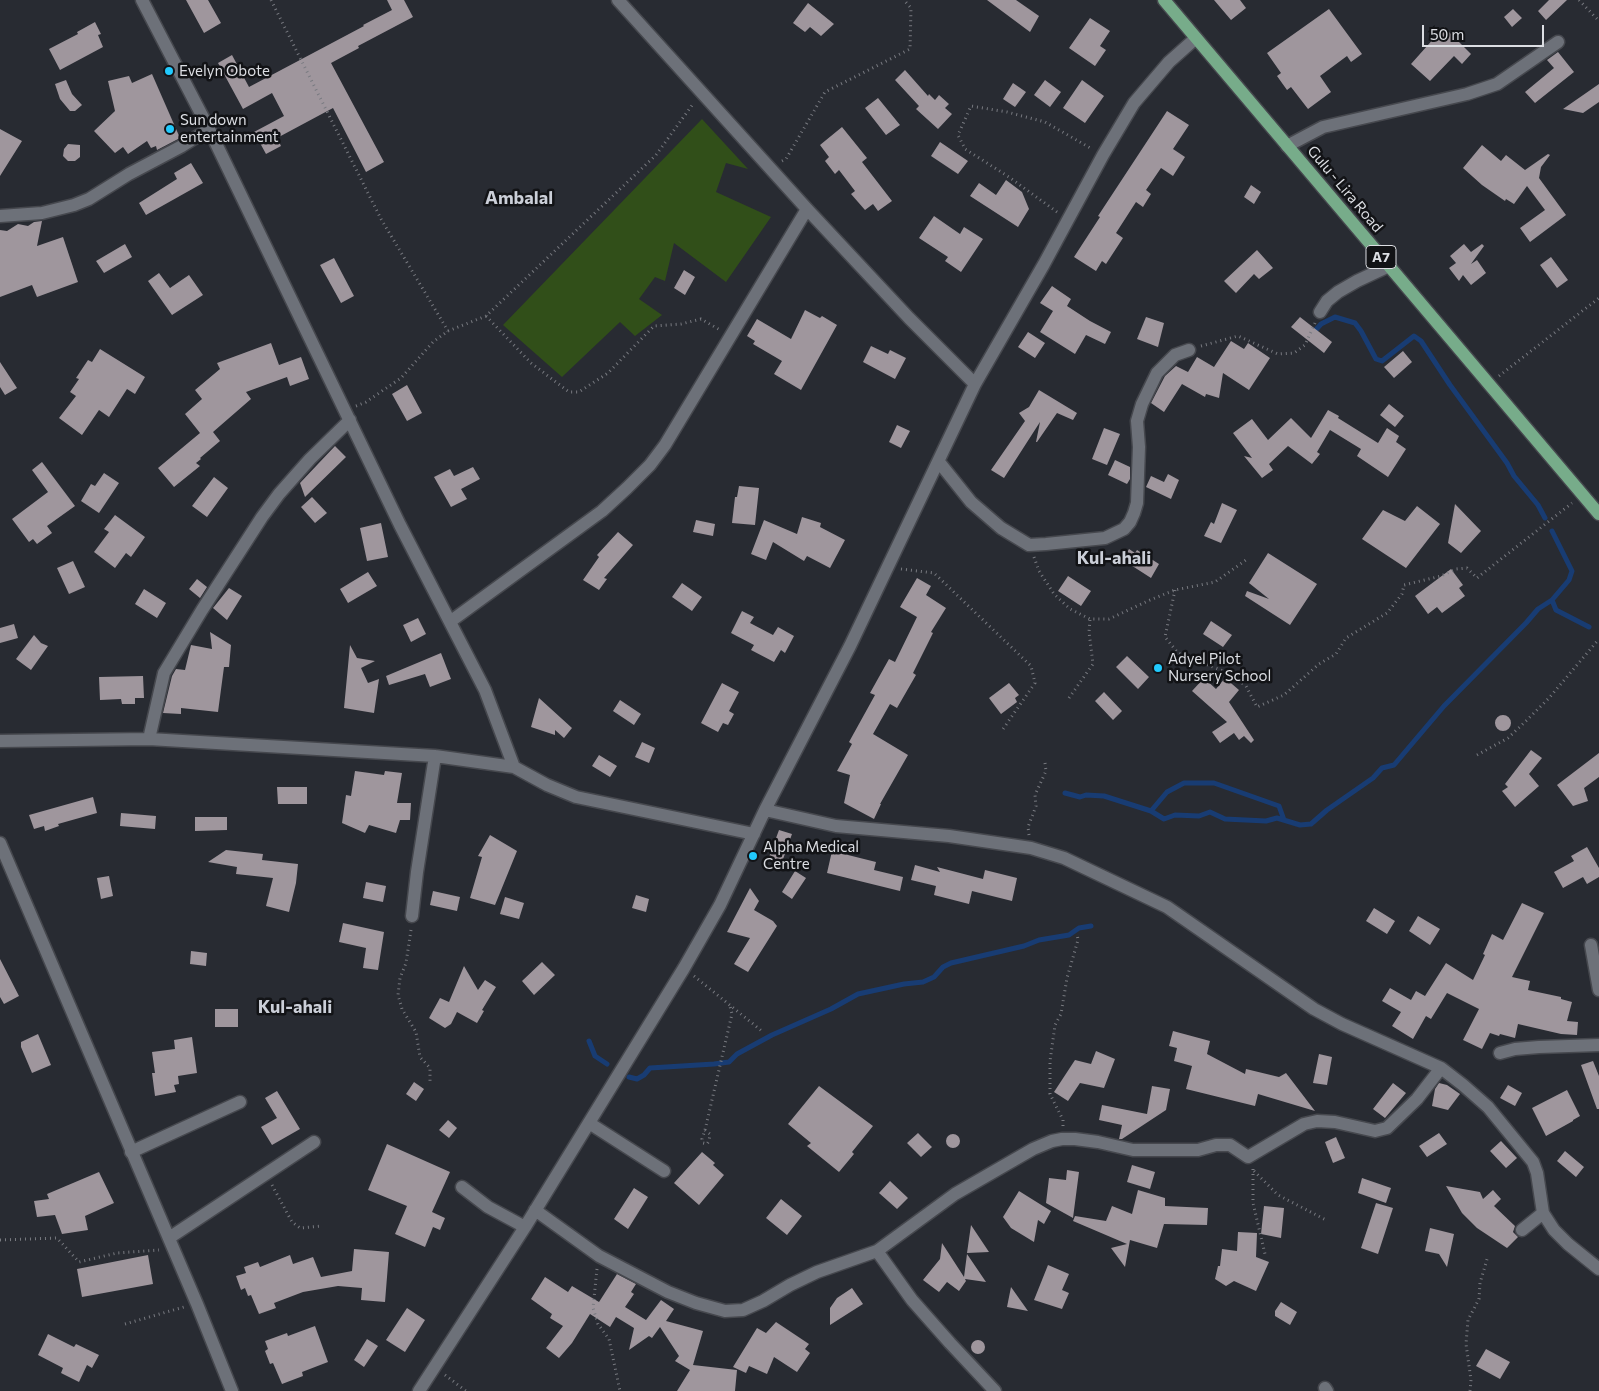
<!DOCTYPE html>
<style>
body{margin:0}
#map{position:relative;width:1599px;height:1391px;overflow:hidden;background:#282b32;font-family:Commissioner,sans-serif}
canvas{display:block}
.scale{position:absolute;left:1422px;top:25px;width:122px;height:22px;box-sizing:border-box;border:2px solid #dcdee3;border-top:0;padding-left:6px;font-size:15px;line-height:18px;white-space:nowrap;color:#dcdee3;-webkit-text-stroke:4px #121316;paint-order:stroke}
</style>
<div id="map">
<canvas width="1599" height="1391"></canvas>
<div class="scale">50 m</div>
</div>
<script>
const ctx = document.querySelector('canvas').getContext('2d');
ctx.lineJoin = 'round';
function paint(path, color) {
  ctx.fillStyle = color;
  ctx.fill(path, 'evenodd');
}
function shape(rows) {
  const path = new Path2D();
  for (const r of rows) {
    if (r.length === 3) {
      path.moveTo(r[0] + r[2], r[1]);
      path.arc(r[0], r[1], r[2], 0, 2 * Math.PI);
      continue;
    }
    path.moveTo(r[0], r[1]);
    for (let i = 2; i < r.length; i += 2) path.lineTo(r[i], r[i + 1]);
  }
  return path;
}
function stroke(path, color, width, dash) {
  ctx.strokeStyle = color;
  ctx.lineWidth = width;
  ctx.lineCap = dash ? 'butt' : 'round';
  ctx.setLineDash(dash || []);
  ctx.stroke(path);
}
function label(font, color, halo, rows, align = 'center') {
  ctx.font = font + ' Commissioner,sans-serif';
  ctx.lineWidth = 5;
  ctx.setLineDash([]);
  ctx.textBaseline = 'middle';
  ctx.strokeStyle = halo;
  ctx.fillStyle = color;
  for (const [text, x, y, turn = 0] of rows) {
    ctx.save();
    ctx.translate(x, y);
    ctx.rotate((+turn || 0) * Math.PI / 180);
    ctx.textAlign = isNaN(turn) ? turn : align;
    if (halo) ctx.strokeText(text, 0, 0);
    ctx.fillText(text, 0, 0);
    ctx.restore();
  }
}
const green = shape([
 [702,119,748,169,726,163,716,192,771,217,726,282,674,243,665,281,655,277,639,299,662,315,635,336,620,322,562,377,503,325]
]);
const stream = shape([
 [1313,333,1321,324,1335,317,1355,323,1361,331,1376,359,1382,361,1414,336,1421,341,1450,385,1507,463,1514,476,1538,505,1545,518],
 [1552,531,1572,571,1569,580,1552,600,1556,610,1589,627],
 [1065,793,1080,797,1086,795,1104,796,1151,811,1164,819,1175,815,1199,816,1210,812,1225,819,1266,821,1277,818,1300,825,1311,824,1327,810,1373,778,1382,768,1394,765,1444,706,1526,623,1538,609,1552,600],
 [1151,811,1167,792,1184,783,1214,783,1279,806,1284,820],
 [589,1041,595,1056,607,1064],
 [629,1077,637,1079,644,1075,650,1068,714,1064,729,1062,737,1054,772,1035,831,1009,858,994,904,984,923,982,934,977,943,967,951,963,1024,946,1039,940,1069,935,1079,928,1091,926]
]);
const building = shape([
 [186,0,208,0,221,23,204,33],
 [387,0,404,0,413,17,358,46,359,48,331,63,384,162,366,172,333,108,277,138,281,146,266,154,254,132,284,116,272,93,243,109,218,63,232,55,249,87,364,26,363,25,392,10],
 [987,0,1016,0,1039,16,1030,32],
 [1214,0,1240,0,1246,8,1231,20],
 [1549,0,1567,0,1546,20,1538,11],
 [808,3,834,24,821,36,810,27,805,32,793,23],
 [1329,9,1362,54,1351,62,1347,56,1320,76,1331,92,1308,109,1291,87,1287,90,1277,76,1281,73,1267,53],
 [1513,9,1522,18,1512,27,1504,17],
 [1090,18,1110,31,1100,46,1106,50,1095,66,1069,48],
 [95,22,101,34,98,35,103,47,60,70,49,49,78,34,77,32],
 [1444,27,1471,54,1462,64,1454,56,1430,81,1411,64],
 [1558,52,1574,72,1535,103,1525,92,1554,68,1547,60],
 [905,70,928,96,929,94,935,100,939,95,949,104,945,108,952,114,938,129,916,109,919,106,895,80],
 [152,74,180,138,157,150,156,146,151,148,147,141,128,154,123,147,115,153,94,131,115,111,108,81,129,76,132,83],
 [66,80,72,94,82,105,75,111,70,111,60,99,55,84],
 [1045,80,1061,92,1050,107,1034,95],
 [1082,80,1104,96,1085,123,1063,108],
 [1013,83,1026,92,1015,107,1003,99],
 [1599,84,1599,102,1583,113,1563,109],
 [878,98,900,125,886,135,865,108],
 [1167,111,1189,125,1173,149,1185,157,1173,176,1161,168,1146,190,1151,194,1143,207,1136,202,1116,233,1123,238,1106,264,1102,261,1096,271,1074,257,1100,217,1098,216],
 [842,127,867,158,862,162,892,201,878,211,873,204,865,210,851,194,855,191,839,170,835,174,825,161,829,157,820,145],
 [0,129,22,141,0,176],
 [940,142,968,161,958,174,931,156],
 [68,144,80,145,80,157,75,161,68,161,63,156,64,149],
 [1482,145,1501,161,1506,155,1525,170,1548,154,1550,155,1541,167,1539,178,1566,215,1530,242,1520,228,1545,210,1527,186,1514,204,1506,199,1505,201,1482,185,1463,168],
 [191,163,203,183,146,215,139,203,177,179,174,173],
 [1006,180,1022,192,1029,209,1018,227,970,196,979,183,996,195],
 [1251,185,1261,192,1254,204,1244,197],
 [934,216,960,234,964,227,983,239,961,272,945,261,948,257,919,238],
 [42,221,37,246,63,237,78,282,37,297,32,285,0,297,0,230,7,231,18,224,28,226,34,222],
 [125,244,132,257,104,273,96,261],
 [1464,244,1471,252,1482,244,1484,246,1471,264,1477,260,1486,273,1471,285,1463,275,1459,281,1449,268,1456,263,1450,256],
 [1257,250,1273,268,1259,279,1254,274,1236,293,1224,281],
 [1551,257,1568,280,1557,288,1540,265],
 [334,258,354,296,341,303,320,265],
 [684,270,695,277,685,295,674,288],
 [159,273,170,288,189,275,203,295,172,315,148,281],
 [1052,286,1071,299,1067,306,1090,321,1111,332,1105,344,1086,335,1075,354,1040,332,1053,311,1040,303],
 [805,310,820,318,822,316,837,325,801,390,774,374,782,361,753,344,755,341,747,336,757,319,791,339],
 [1146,317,1164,323,1158,347,1137,339],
 [1300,317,1332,342,1324,353,1291,327],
 [1028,332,1045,343,1035,358,1018,347],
 [1231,341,1244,349,1248,343,1270,358,1249,390,1223,373,1219,398,1206,394,1205,397,1182,384,1164,412,1151,403,1165,376,1176,366,1188,372,1197,357,1214,367],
 [271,343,279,365,301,357,309,379,290,386,287,377,246,392,251,399,213,432,220,441,200,458,201,459,196,463,200,466,174,487,158,468,200,433,185,414,202,399,195,390,220,369,217,363],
 [871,346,888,354,890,350,906,358,895,379,863,362],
 [100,349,145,377,135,394,127,389,109,417,99,410,82,435,59,418,76,396,70,392,79,379,76,378,88,360,92,362],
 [1403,351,1412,362,1394,378,1384,367],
 [0,362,17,388,5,395,0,387],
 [407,385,422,413,407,421,392,394],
 [1039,390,1077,413,1073,420,1057,413,1037,442,1036,442,1040,422,1004,478,991,470,1025,421,1019,413,1029,407],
 [1389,404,1404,416,1395,427,1380,415],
 [1328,410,1339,416,1338,418,1378,443,1387,428,1399,436,1396,442,1406,449,1388,477,1357,456,1361,449,1330,430,1317,452,1320,454,1312,464,1288,446,1269,464,1273,470,1262,478,1244,456,1252,458,1233,433,1252,419,1268,440,1291,418,1311,438],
 [897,425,910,431,901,448,889,442],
 [1104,428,1120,434,1107,465,1092,459],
 [335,446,346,457,305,497,300,483],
 [1115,460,1130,467,1130,479,1127,484,1108,475],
 [42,462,75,506,47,526,52,533,37,544,33,539,29,542,12,519,48,492,32,470],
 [473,467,480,479,461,489,467,499,451,507,434,477,450,469,454,476],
 [104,473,119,483,99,513,81,501,91,484,95,486],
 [1168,474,1179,480,1171,499,1146,487,1151,476,1164,482],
 [214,477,228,488,207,517,192,506],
 [739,486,759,488,755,525,732,523,735,497,737,497],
 [312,497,327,513,315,523,301,507],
 [1222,503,1237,510,1221,543,1204,536,1211,522,1214,524],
 [1455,504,1481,531,1461,553,1448,543],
 [1417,506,1440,524,1406,568,1362,539,1383,510,1405,521],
 [115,515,145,537,131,557,126,553,115,568,94,552,109,532,104,529],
 [802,517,821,523,820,527,845,540,830,568,807,556,804,561,773,542,766,560,751,554,764,520,797,534],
 [696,520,715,524,713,536,693,532],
 [381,523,388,557,367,561,360,528],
 [618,532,633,545,604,578,607,579,599,590,583,580,599,557,597,555],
 [1129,549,1135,553,1137,550,1159,564,1151,578,1123,560],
 [1268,553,1317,584,1290,625,1245,596,1247,591,1269,599,1249,583],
 [73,561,85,587,69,594,57,568],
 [1451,569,1463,585,1459,588,1465,596,1442,613,1437,607,1428,614,1415,596],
 [368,572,377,586,348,603,340,589],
 [1068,576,1091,591,1081,606,1058,591],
 [917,578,931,586,926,595,946,608,931,632,933,633,913,673,916,675,897,708,890,704,873,734,908,755,880,804,881,804,874,819,844,803,850,775,837,771,852,744,849,742,875,695,870,693,889,659,895,662,917,617,900,607],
 [197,579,207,587,200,598,189,589],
 [682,583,702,597,692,611,672,597],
 [229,588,242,596,227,620,213,608],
 [144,589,166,603,157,618,135,604],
 [742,611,754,617,750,623,773,635,778,627,794,636,785,653,781,650,774,662,751,650,754,645,731,633],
 [418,618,426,634,411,642,403,625],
 [1211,621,1232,635,1223,647,1203,634],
 [14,624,18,638,0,643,0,628],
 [210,632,231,645,229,667,224,667,218,712,181,708,181,714,163,713,172,676,176,669,185,670,191,645,212,649],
 [34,635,41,643,48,646,31,670,16,659],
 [350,645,357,658,375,661,361,668,368,683,379,679,374,713,344,708],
 [441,653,451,679,430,687,425,674,389,685,386,676],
 [1127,656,1149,677,1138,689,1116,667],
 [143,676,144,698,135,698,135,704,122,704,121,699,100,700,99,677],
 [1204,678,1216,689,1225,678,1239,690,1229,702,1254,740,1251,743,1244,736,1239,740,1234,733,1220,743,1212,732,1227,722,1192,691],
 [722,683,739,692,729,711,734,714,728,725,723,723,718,732,701,723],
 [1009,683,1019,695,1015,698,1017,702,1001,714,989,698],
 [1104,692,1122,711,1113,720,1095,701],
 [539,698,572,728,564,738,555,730,555,735,531,727],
 [620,700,641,714,634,725,613,711],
 [1503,723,8],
 [642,742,655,748,649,763,635,757],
 [1531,750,1542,758,1529,774,1539,786,1515,807,1502,791,1508,787,1505,784],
 [1599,753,1599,777,1584,788,1588,801,1573,806,1557,785],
 [599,755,617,766,610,777,592,766],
 [355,771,384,775,385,771,402,773,397,803,411,803,410,820,400,820,396,833,369,825,365,833,342,823,346,795,351,796],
 [277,787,307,787,307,804,278,804],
 [93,797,97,813,58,824,59,826,45,831,44,826,34,829,29,815],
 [121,813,156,816,155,829,120,826],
 [195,817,227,817,227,830,195,831],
 [779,830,792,834,782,862,769,857],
 [490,835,517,851,495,905,470,898,482,857,478,856],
 [1587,847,1599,868,1599,877,1587,884,1583,877,1563,888,1554,872,1574,861,1571,856],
 [226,850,263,854,262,860,298,864,296,883,289,912,266,906,273,878,236,874,237,867,208,862],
 [832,851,876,862,874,870,903,877,900,891,827,873],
 [915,865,940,872,937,867,983,879,985,870,1017,878,1012,901,972,891,969,904,934,895,936,886,911,880],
 [795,871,806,878,792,899,782,892],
 [109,876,113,896,101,899,97,878],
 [366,882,386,886,383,902,363,898],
 [750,888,759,901,754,910,773,921,777,926,748,972,734,964,750,938,727,932],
 [433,891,460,897,457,911,430,905],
 [636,895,649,899,646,912,632,908],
 [505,897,524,903,519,919,500,914],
 [1522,903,1544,913,1512,977,1530,981,1528,990,1561,997,1561,999,1572,1002,1567,1021,1578,1022,1577,1035,1561,1034,1518,1024,1515,1038,1500,1034,1499,1036,1490,1033,1482,1049,1463,1040,1479,1009,1447,993,1431,1019,1426,1016,1413,1039,1392,1026,1401,1012,1382,1001,1390,988,1411,1000,1416,991,1425,996,1446,963,1473,980,1485,955,1483,954,1492,934,1503,940],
 [1374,908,1395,921,1387,934,1366,921],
 [1418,916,1440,929,1430,945,1409,931],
 [343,923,384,932,378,970,363,968,366,948,339,942],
 [191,951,207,953,206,966,190,964],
 [0,959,19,996,4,1004,0,997],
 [542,962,555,975,534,995,522,981],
 [464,966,478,990,485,980,496,987,482,1010,484,1011,477,1023,457,1012,451,1024,445,1028,429,1018,440,998,449,1002],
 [215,1009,238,1009,238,1027,215,1027],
 [1173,1031,1210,1041,1207,1054,1245,1074,1246,1069,1279,1077,1286,1073,1315,1111,1258,1094,1255,1106,1186,1089,1192,1066,1174,1061,1177,1048,1169,1046],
 [38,1034,51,1065,32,1073,21,1047,21,1042],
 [192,1037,197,1073,178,1076,179,1084,174,1085,176,1092,155,1096,152,1073,155,1073,152,1052,175,1049,174,1040],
 [1096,1051,1115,1059,1104,1088,1080,1083,1068,1101,1054,1092,1075,1060,1091,1064],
 [1319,1054,1332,1057,1327,1085,1313,1083],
 [1593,1061,1599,1076,1599,1109,1597,1109,1581,1065],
 [414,1082,424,1089,416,1101,406,1094],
 [1393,1083,1406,1093,1385,1118,1373,1109],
 [1439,1083,1447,1085,1460,1094,1448,1110,1432,1106,1435,1089],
 [1508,1085,1522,1093,1515,1106,1500,1098],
 [819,1086,873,1126,852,1152,854,1154,839,1172,807,1146,811,1143,788,1124],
 [1152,1086,1170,1089,1166,1110,1122,1139,1119,1139,1122,1125,1099,1120,1102,1105,1147,1114],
 [1567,1090,1580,1116,1573,1120,1573,1121,1546,1136,1532,1108],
 [277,1091,300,1129,272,1145,261,1127,277,1118,265,1098],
 [448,1120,457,1128,449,1138,439,1130],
 [918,1133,932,1147,921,1157,907,1143],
 [1439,1133,1447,1144,1427,1157,1419,1146],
 [953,1141,7],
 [1336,1137,1345,1158,1333,1163,1325,1142],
 [1501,1141,1517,1158,1506,1168,1490,1151],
 [387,1144,450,1172,432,1212,445,1218,440,1230,433,1227,425,1247,395,1234,407,1206,368,1190],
 [1565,1151,1584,1167,1576,1177,1557,1161],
 [702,1152,715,1163,713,1165,724,1175,699,1205,674,1183],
 [1132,1165,1155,1172,1150,1189,1127,1182],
 [1067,1170,1079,1172,1073,1218,1046,1203,1049,1178,1066,1180],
 [99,1172,114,1203,85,1216,88,1230,62,1234,55,1215,37,1217,34,1201,49,1199,47,1194],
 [1362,1178,1391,1188,1386,1203,1358,1193],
 [890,1181,908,1198,897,1209,879,1193],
 [1446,1186,1480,1192,1483,1199,1493,1190,1501,1199,1494,1206,1515,1226,1513,1232,1518,1237,1507,1248,1477,1228,1462,1213],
 [634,1188,648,1197,628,1229,614,1219],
 [1138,1190,1165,1198,1165,1206,1208,1208,1207,1225,1164,1224,1157,1248,1130,1240,1125,1267,1111,1248,1127,1244,1073,1221,1075,1216,1106,1221,1112,1206,1132,1214],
 [1019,1191,1051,1211,1044,1224,1038,1220,1034,1242,1011,1228,1003,1217],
 [781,1199,802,1216,787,1235,766,1218],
 [1376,1203,1393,1208,1378,1254,1361,1248],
 [1264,1206,1284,1208,1281,1238,1261,1234],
 [971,1225,989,1252,967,1253],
 [1430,1228,1454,1234,1447,1267,1439,1254,1425,1251],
 [1238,1232,1257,1233,1256,1257,1269,1262,1256,1291,1234,1281,1226,1286,1215,1279,1218,1266,1220,1266,1222,1249,1237,1251],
 [942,1243,964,1277,967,1254,986,1282,965,1279,966,1281,959,1291,947,1282,939,1292,923,1280,940,1259],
 [354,1249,389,1252,385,1302,361,1300,362,1288,338,1286,303,1292,274,1303,276,1308,259,1314,251,1295,248,1296,245,1288,241,1290,236,1276,246,1273,244,1267,258,1262,260,1267,290,1255,293,1264,313,1257,321,1277,352,1271],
 [148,1255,153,1284,82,1297,77,1269],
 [1048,1265,1069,1274,1062,1290,1069,1293,1062,1309,1034,1300],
 [617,1274,636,1284,631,1292,634,1294,625,1307,646,1320,661,1300,674,1309,666,1321,703,1331,693,1365,737,1370,735,1391,677,1391,690,1370,675,1361,679,1356,660,1327,652,1338,649,1336,629,1350,634,1328,616,1317,610,1327,590,1314,572,1343,559,1358,546,1348,563,1326,550,1318,552,1314,531,1299,545,1277,568,1292,572,1286,599,1302],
 [1011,1287,1028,1311,1007,1307],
 [852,1288,863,1304,830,1325,830,1308,837,1298],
 [1281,1302,1297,1312,1290,1325,1275,1316,1275,1311],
 [407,1308,425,1320,405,1352,386,1340],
 [776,1322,809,1344,805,1349,810,1353,797,1372,774,1357,767,1374,749,1366,746,1373,733,1367,757,1328,766,1333],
 [315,1326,328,1362,302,1372,303,1376,282,1384,273,1363,270,1364,265,1351,268,1349,265,1341,287,1333,288,1336],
 [48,1334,74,1347,76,1344,99,1355,92,1368,87,1365,79,1382,61,1373,63,1368,38,1355],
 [367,1339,378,1346,364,1367,354,1360],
 [978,1347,7],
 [1486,1349,1510,1362,1500,1379,1476,1366]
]);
const path = shape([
 [271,0,381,219,448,331],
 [1579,0,1599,21],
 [782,161,786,159,825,92,910,49,911,8,904,0],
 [1057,212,1009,177,965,149,958,135,971,106,1007,112,1045,122,1092,149],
 [486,316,531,363,569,392,579,392,608,373,654,326,681,324,701,319,720,330],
 [1201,346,1238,336,1278,354,1294,353,1305,345,1315,323],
 [1499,376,1599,298],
 [356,406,366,402,401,378,433,342,448,331,486,316,656,155,693,104],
 [1034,557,1039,571,1054,594,1070,609,1090,619,1109,619,1150,600,1175,590,1215,582,1246,560],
 [901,569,934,573,1031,666,1035,683,1001,732],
 [1175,590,1165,637,1178,653,1228,673,1246,686,1257,707,1284,695,1319,664,1336,654,1346,638,1387,613,1402,594,1404,585,1441,576,1456,569,1467,568,1477,578,1572,503],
 [1069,698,1093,664,1089,632,1090,619],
 [1477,755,1508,738,1526,721,1549,698,1599,639],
 [1029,835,1028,827,1036,806,1035,795,1046,771,1045,763],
 [411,930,406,963,400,978,398,995,402,1009,416,1032,420,1057,430,1068,430,1084],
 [694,976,763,1032],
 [1063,1126,1063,1120,1050,1094,1050,1061,1055,1025,1061,1014,1067,978,1078,940,1077,933],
 [705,1130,710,1134,709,1141,707,1144,703,1143,702,1139,705,1130,732,1014,730,1006],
 [1253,1169,1253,1203,1265,1254],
 [1254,1171,1278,1195,1326,1220],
 [272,1185,292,1222,300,1228,322,1226],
 [0,1240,57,1238,79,1262,117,1253,159,1250],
 [597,1269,593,1308,598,1324,609,1339,620,1391],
 [125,1324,184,1307],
 [445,1375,466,1391],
 [1470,1391,1471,1380,1466,1344,1468,1320,1479,1299,1480,1283,1488,1256]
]);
const minor = shape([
 [142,0,209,129,400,525,485,690,514,767,547,785,576,797,754,834],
 [618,0,807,209,909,318,975,384],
 [1287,146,1323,127,1467,94,1497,84,1558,42],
 [0,216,42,213,74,205,89,199,129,174,182,146,209,129],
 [1320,312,1327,301,1338,292,1357,281,1389,266],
 [939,462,971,502,1001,528,1029,545,1046,544,1105,538,1124,529,1130,522,1134,513,1137,503,1139,447,1137,421,1142,404,1157,373,1175,355,1189,350],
 [451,621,602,511,627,488,650,465,665,445,807,209],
 [149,739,164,673,202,610,262,517,279,494,310,459,350,420],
 [0,741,149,739,435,756,514,767],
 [765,810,836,826,949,836,1031,848,1064,858,1167,907,1314,1009,1342,1024,1441,1068,1463,1085,1488,1107,1533,1162,1537,1173,1543,1213,1554,1230,1568,1244,1599,1269],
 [0,843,197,1304,232,1391],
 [412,916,417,872,435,756],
 [1591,945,1599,990],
 [1500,1053,1515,1049,1539,1047,1599,1045],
 [589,1123,664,1171],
 [131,1152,240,1102],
 [462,1187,488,1207,525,1227],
 [535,1210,599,1256,668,1292,696,1303,725,1311,743,1310,763,1301,790,1285,817,1272,877,1251,955,1194,1033,1149,1052,1141,1062,1139,1075,1139,1098,1142,1133,1150,1198,1150,1216,1145,1230,1145,1248,1157,1304,1124,1317,1121,1335,1122,1375,1131,1387,1128,1417,1099,1441,1068],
 [1522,1230,1543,1213],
 [169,1238,314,1142],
 [877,1251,912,1300,950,1343,995,1391],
 [1325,1388,1327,1391],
 [419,1391,525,1227,684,968,720,905,765,810,850,646,975,384,1044,264,1103,155,1134,103,1169,62,1196,38]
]);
const major = shape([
 [1164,0,1599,514]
]);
const markers = [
 [169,71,5,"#21c9fd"],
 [170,129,5,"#21c9fd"],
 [1158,668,5,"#21c9fd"],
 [753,856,5,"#21c9fd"]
];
const shields = [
 [1381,257,30]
];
const shieldNames = [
 ["A7",1381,257]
];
const poiNames = [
 ["Evelyn Obote",179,71],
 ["Sun down",180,120],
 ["entertainment",180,137],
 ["Adyel Pilot",1168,659],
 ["Nursery School",1168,676],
 ["Alpha Medical",763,847],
 ["Centre",763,864]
];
const streetNames = [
 ["Gulu - Lira Road",1345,189,50]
];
const quarterNames = [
 ["Ambalal",519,198],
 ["Kul-ahali",1114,558],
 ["Kul-ahali",295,1007]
];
paint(green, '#314f19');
stroke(stream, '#183c73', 5);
paint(building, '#9f969d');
stroke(minor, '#46484e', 15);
stroke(major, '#46484e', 15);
stroke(path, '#787a80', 3, [1, 4]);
stroke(minor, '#6d7179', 12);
stroke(major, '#77ac8a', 12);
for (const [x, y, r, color] of markers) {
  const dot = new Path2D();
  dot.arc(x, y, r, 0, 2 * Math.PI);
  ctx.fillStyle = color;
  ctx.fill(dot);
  stroke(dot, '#121316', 2);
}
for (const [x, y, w] of shields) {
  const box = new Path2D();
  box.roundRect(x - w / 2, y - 11.5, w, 23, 4);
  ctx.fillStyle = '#121316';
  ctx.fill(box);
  stroke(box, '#dcdee3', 1);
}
label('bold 14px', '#dcdee3', null, shieldNames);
label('15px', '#dcdee3', '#121316', poiNames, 'left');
label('15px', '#dcdee3', '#121316', streetNames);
label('bold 18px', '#cbcfd8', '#121316', quarterNames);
</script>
